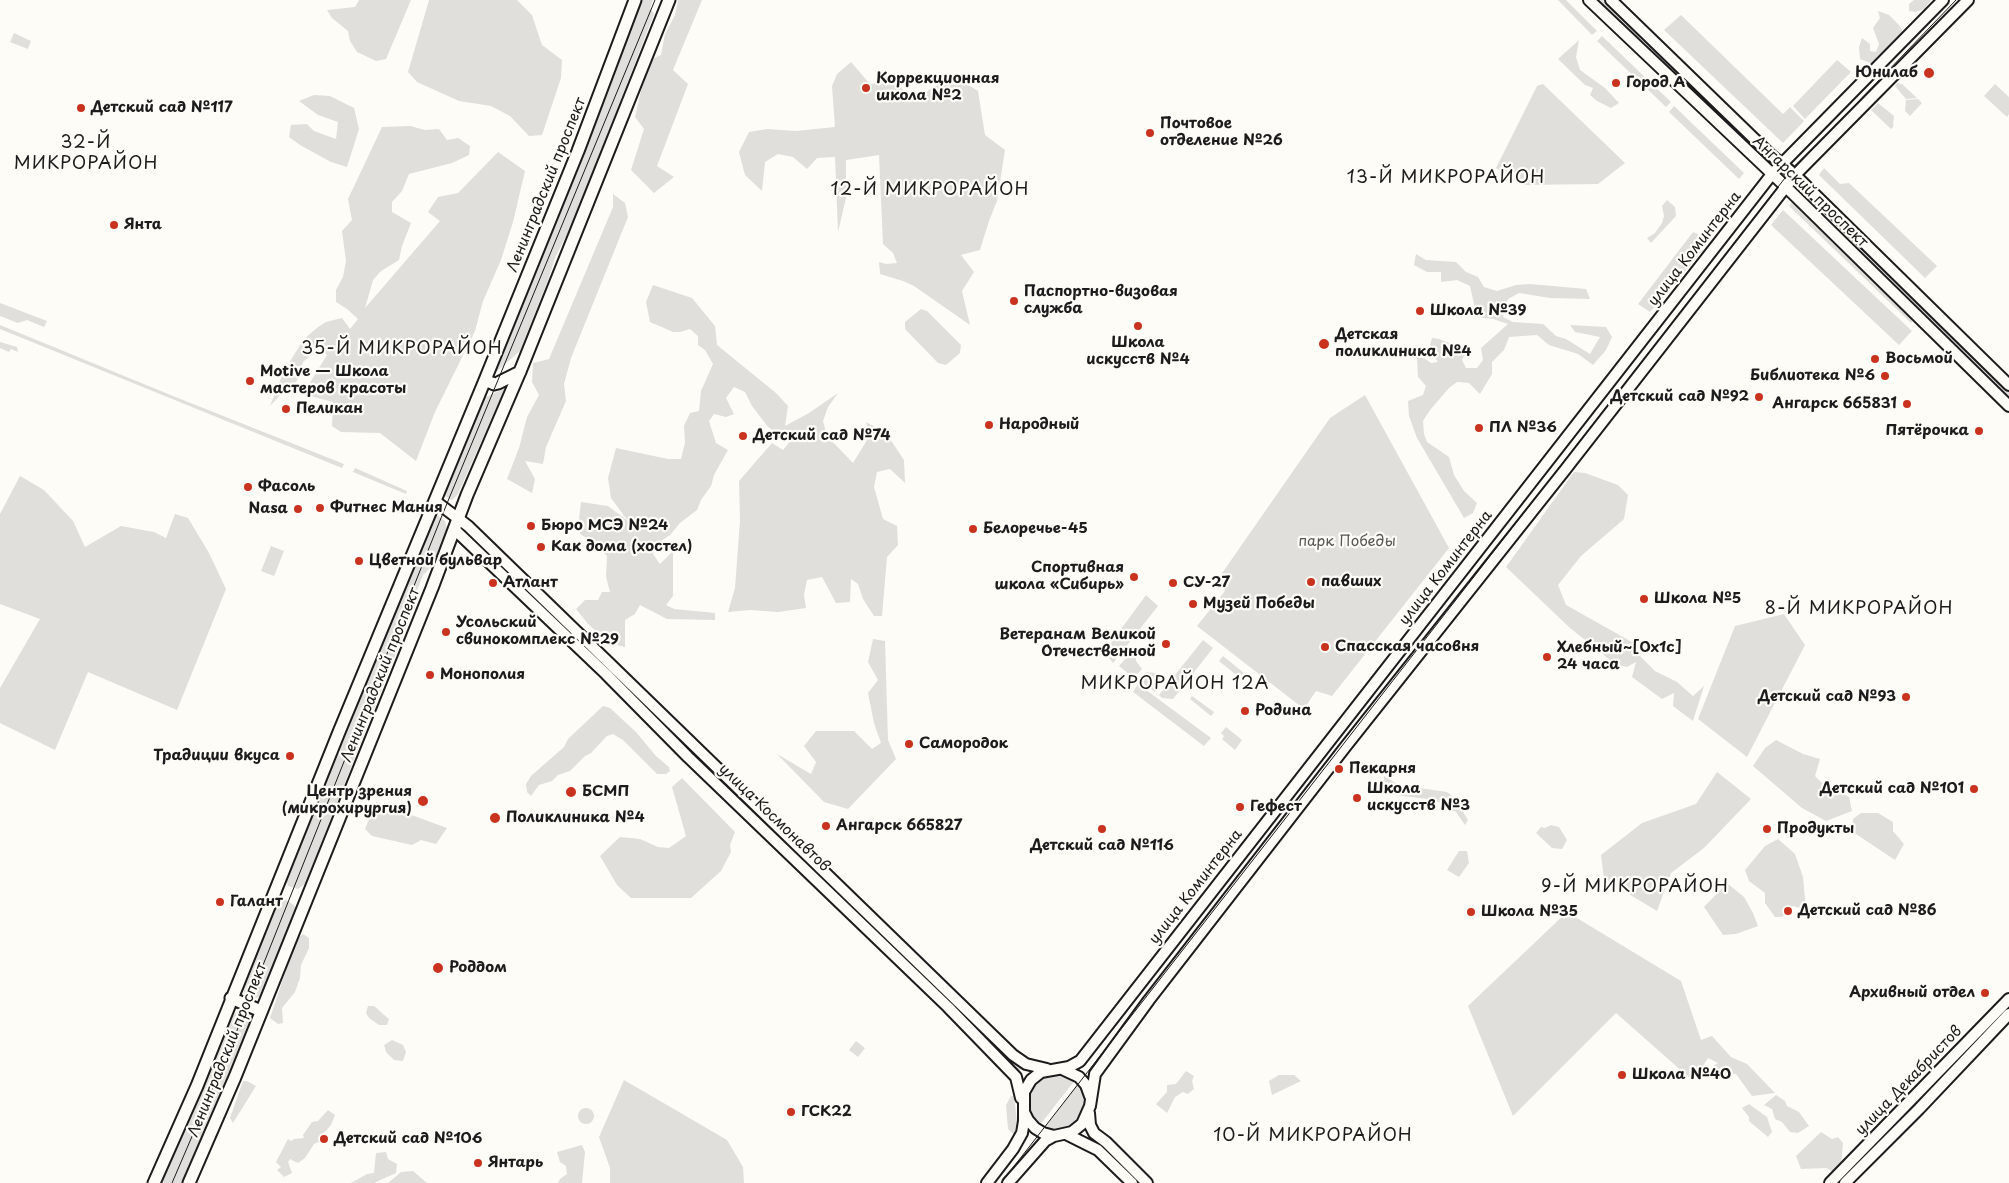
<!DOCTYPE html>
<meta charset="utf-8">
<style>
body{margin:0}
canvas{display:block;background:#fdfcf7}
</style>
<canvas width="2009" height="1183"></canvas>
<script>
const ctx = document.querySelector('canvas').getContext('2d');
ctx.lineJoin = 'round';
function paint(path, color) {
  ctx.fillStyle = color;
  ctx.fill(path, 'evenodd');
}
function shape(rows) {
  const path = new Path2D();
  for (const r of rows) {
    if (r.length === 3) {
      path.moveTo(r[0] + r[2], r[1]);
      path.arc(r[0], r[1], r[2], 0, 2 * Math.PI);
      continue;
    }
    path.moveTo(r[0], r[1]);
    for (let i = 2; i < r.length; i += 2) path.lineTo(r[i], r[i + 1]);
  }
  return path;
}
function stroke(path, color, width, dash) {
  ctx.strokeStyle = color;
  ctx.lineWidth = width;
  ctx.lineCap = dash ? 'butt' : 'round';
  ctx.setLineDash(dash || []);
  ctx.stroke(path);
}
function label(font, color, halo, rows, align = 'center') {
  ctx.font = font + ' "Playpen Sans",sans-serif';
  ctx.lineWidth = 4.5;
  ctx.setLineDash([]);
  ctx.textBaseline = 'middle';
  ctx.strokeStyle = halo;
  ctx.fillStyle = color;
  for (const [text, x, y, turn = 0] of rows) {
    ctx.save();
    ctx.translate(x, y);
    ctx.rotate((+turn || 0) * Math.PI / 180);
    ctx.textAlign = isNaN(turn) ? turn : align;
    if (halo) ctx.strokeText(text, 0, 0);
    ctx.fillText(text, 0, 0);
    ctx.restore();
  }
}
const green = shape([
 [359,0,411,0,386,59,376,61,357,52,350,41,348,31,332,18,327,10,355,7],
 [429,0,517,0,532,15,542,45,562,60,561,78,542,135,529,136,510,116,491,106,459,101,417,82,408,72],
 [641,0,653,0,650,8,654,14,575,218,555,258,548,280,520,351,494,374,505,340,562,206],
 [678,0,702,0,673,70,688,84,657,166,674,177,654,193,631,170,644,129,635,117,645,73,654,58,661,55,665,34,675,15],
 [1558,0,1566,0,1597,31,1592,35],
 [1599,0,1604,0,1641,36,1639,39],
 [1914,0,1931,0,1924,9,1916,12,1909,11,1909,4],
 [1878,11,1889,15,1899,25,1903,32,1873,64,1860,59,1859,47,1862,38,1870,44,1870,51,1876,52,1879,44,1873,28,1880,18],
 [1681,15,1783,114,1790,107,1804,121,1783,143,1664,30],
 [14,33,31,41,28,49,10,42],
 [1602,36,1671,102,1666,107,1597,41],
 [1579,40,1576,57,1580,70,1605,88,1619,103,1611,108,1597,101,1590,95,1593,88,1585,85,1558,59],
 [1650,44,1766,159,1764,161,1647,47],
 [1837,60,1851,72,1805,119,1793,106],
 [851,62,870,84,892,81,901,87,908,96,918,100,932,87,959,79,978,91,985,135,1005,150,997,201,989,221,980,250,961,255,974,272,962,291,970,325,914,286,903,281,880,274,879,262,886,264,897,263,893,253,883,244,879,155,846,160,846,198,838,232,835,157,817,158,807,169,793,157,778,154,765,162,762,191,745,175,739,152,749,132,767,129,796,131,835,127,832,86,837,74],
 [1897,83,1902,84,1917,98,1906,99,1895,86],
 [1543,84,1625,163,1598,184,1520,185,1496,168,1537,86],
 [1995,84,2009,97,2009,114,2007,117,1984,96],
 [314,95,330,96,354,108,359,129,347,167,331,162,300,145,289,137,291,125,307,124,314,131,336,139,338,122,318,115,299,101],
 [1918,99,1922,103,1910,116,1905,111,1906,100],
 [1878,103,1894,116,1893,127,1891,129,1871,110],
 [1674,106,1744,173,1739,179,1669,112],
 [410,126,425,130,439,129,447,140,458,138,470,146,469,155,452,163,409,174,402,191,392,202,392,212,411,223,402,246,399,260,381,271,373,280,365,308,440,221,428,212,438,197,458,193,498,152,525,171,513,222,501,260,483,301,475,331,435,412,416,461,380,433,341,432,332,426,333,402,303,394,327,355,320,347,303,362,297,381,288,387,270,406,284,371,304,339,318,327,326,322,342,318,350,329,358,319,347,309,336,302,336,290,343,277,346,261,342,231,352,220,348,199,382,127],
 [1824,168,1840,184,1849,183,1937,266,1925,278,1819,175],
 [613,194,625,203,628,217,571,358,564,384,566,401,546,447,543,464,525,461,535,479,532,493,507,479,519,448,527,417,539,395,532,382,533,363,549,359,613,207],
 [1806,196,2009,392,2009,397,1804,198],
 [1667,200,1675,207,1676,216,1651,243,1647,238,1655,233,1662,223,1664,216,1662,206],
 [1792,202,1914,319,1911,323,1789,206],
 [1783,210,1912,331,1899,345,1771,225],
 [1693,232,1698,234,1696,242,1703,250,1650,312,1638,304],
 [1416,254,1426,260,1456,262,1466,272,1478,277,1484,287,1497,291,1516,285,1530,284,1586,289,1590,299,1550,298,1519,293,1508,299,1503,317,1513,322,1543,324,1556,336,1566,339,1590,354,1600,337,1575,332,1570,325,1606,327,1612,337,1606,350,1593,365,1578,354,1549,345,1537,335,1509,337,1504,350,1492,362,1492,374,1480,394,1469,383,1457,382,1449,388,1430,410,1423,421,1424,434,1427,442,1449,457,1454,475,1464,491,1477,503,1473,513,1464,518,1417,438,1409,416,1408,401,1423,395,1426,386,1418,377,1417,358,1424,358,1431,363,1438,362,1429,349,1432,338,1439,339,1467,350,1462,360,1466,368,1477,368,1483,360,1481,348,1508,324,1493,319,1477,317,1470,286,1457,280,1441,282,1441,272,1427,272,1414,265],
 [653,285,692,298,715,326,717,345,776,393,788,406,785,426,809,413,838,393,828,407,823,421,827,436,853,463,870,435,866,422,886,433,904,460,905,483,890,469,877,472,874,487,883,519,897,526,898,545,887,557,882,616,874,616,863,599,858,584,851,579,850,602,836,603,822,577,807,580,804,595,806,608,778,612,750,610,728,612,735,588,740,521,739,481,772,443,783,450,790,441,768,427,752,406,745,392,734,387,726,398,734,414,726,417,714,414,709,421,716,443,728,450,714,475,711,486,701,500,697,510,680,523,670,535,658,543,653,554,660,564,673,551,673,596,666,605,674,609,715,613,715,620,667,619,640,605,635,614,625,620,625,647,609,643,588,624,576,609,585,600,598,600,602,592,610,592,606,577,607,556,594,543,580,534,579,519,581,502,608,506,628,521,611,498,608,478,616,448,668,459,681,459,685,443,684,426,690,413,699,411,701,391,713,364,705,350,698,345,698,336,690,329,680,332,673,332,650,322,646,302],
 [0,303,47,321,44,327,27,320,18,323,0,316],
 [921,309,927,311,961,345,960,353,946,365,938,363,905,329,905,322],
 [0,325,173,396,344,464,342,468,0,329],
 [0,342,17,347,18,352,11,349,9,352,0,348],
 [505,388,458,494,452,500,441,494,482,399],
 [1365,395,1449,548,1332,696,1316,691,1304,709,1197,626,1225,591,1218,579,1330,418],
 [355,468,407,491,406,494,353,472],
 [1574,472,1585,473,1618,485,1628,495,1624,519,1581,556,1558,585,1566,605,1632,642,1636,652,1655,671,1677,682,1693,696,1704,686,1693,721,1673,706,1674,693,1662,699,1632,677,1636,662,1627,667,1615,664,1570,628,1506,567],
 [20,476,44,490,73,521,85,547,121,526,154,532,166,538,175,514,188,518,209,553,226,589,177,710,88,672,55,750,0,723,0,688,40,619,0,604,0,514],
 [433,512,445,521,447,530,434,564,423,575,414,599,415,605,305,884,298,889,288,886,286,879,342,745],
 [471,535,615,674,612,677,468,537],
 [271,546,284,551,274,576,261,571],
 [1146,595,1158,606,1113,663,1109,658,1111,643],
 [1784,614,1805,645,1747,757,1698,719,1735,626],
 [873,639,885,641,888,740,896,759,848,809,824,802,777,754,811,774,816,762,804,746,816,731,854,731,872,749,881,743,874,723,868,693,878,680,868,662],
 [1203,640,1213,648,1173,699,1162,698,1159,695],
 [1131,652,1136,655,1136,661,1142,669,1134,678,1119,666],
 [1223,656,1244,673,1240,678,1219,661],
 [1146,672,1161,674,1165,678,1155,692,1140,681],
 [1138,684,1211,738,1204,746,1133,692],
 [626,685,689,747,687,749,624,687],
 [1192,696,1214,712,1211,716,1190,699],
 [603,706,610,708,636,732,656,756,669,767,670,771,666,774,657,774,623,740,613,734,607,736,591,753,585,756,570,771,558,775,552,781,539,785,531,796,527,792,526,784,531,776,564,747,568,739],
 [1226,727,1242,740,1235,750,1222,739,1224,736,1221,733],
 [1776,740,1803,754,1820,759,1815,776,1821,782,1849,797,1852,811,1826,821,1802,808,1753,766,1765,748],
 [703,760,761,817,758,819,701,762],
 [1717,772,1751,799,1704,848,1671,873,1657,911,1604,879,1601,855,1642,823,1696,804],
 [1384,776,1399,785,1447,792,1455,798,1468,820,1465,825,1456,812,1435,800,1388,794,1384,786],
 [682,778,735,832,730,845,731,852,721,871,691,898,631,898,617,885,600,856,620,837,640,839,658,847,669,848,686,836,672,787],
 [376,802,447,828,436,844,421,840,412,845,372,836,365,829],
 [1861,813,1878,813,1893,822,1893,831,1904,844,1895,860,1853,832,1853,819],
 [1551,825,1559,827,1567,840,1562,849,1552,848,1536,833,1541,827,1545,828],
 [780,835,840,893,838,896,778,837],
 [1778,839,1795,854,1803,877,1806,910,1793,906,1782,917,1775,917,1765,903,1765,893,1749,881,1745,870,1765,846],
 [1459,851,1467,851,1469,863,1459,877,1447,870],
 [1727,883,1744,897,1753,913,1758,926,1736,934,1723,935,1704,907],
 [283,898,294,905,296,910,263,995,254,999,245,996,243,989,276,903],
 [855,906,1021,1069,1019,1072,852,909],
 [1567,912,1681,981,1701,1040,1712,1036,1731,1057,1747,1064,1775,1093,1752,1096,1736,1074,1720,1075,1713,1066,1718,1063,1708,1058,1693,1081,1616,1013,1513,1116,1468,1006],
 [303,934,309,938,309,948,301,965,300,978,295,992,282,1008,283,1023,278,1024,270,1018,296,940],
 [2009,1005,2009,1009,1848,1175,1846,1172],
 [368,1006,374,1006,383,1014,389,1019,387,1025,379,1025,369,1018,366,1013],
 [240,1010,250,1016,249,1024,211,1121,183,1183,160,1183,234,1014],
 [392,1040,403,1045,406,1052,403,1061,394,1060,386,1052,384,1045],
 [856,1041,865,1048,858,1057,849,1050],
 [1186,1071,1194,1076,1192,1081,1194,1089,1188,1094,1183,1092,1175,1097,1167,1113,1156,1104,1167,1092,1167,1085,1176,1084],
 [1057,1072,1076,1079,1039,1126,1030,1114,1027,1104,1029,1090,1039,1078],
 [1279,1075,1294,1075,1301,1081,1272,1095,1269,1081],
 [624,1080,727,1140,743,1167,744,1183,610,1183,610,1168,599,1137],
 [243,1081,247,1081,256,1086,233,1123,230,1118],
 [1079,1082,1085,1095,1086,1104,1078,1121,1071,1127,1057,1131,1044,1128],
 [1776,1095,1785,1101,1787,1106,1799,1112,1809,1126,1798,1133,1790,1132,1782,1122,1775,1119,1772,1109,1764,1105],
 [1011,1096,1014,1096,1017,1121,1014,1135,1008,1129,1006,1105],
 [1749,1104,1767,1117,1772,1132,1768,1137,1749,1121,1749,1117,1742,1108],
 [586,1116,8],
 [328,1110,335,1115,331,1125,322,1135,325,1141,324,1145,318,1142,314,1144,305,1158,298,1163,290,1159,288,1162,292,1173,284,1177,277,1170,281,1167,276,1162,288,1139,291,1141,294,1139,304,1138,303,1135,312,1122,318,1121],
 [1821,1132,1832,1139,1838,1137,1843,1143,1841,1166,1836,1173,1826,1168,1801,1169,1796,1156],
 [582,1145,585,1152,582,1183,558,1183,560,1179,567,1174,566,1166,560,1162,557,1152],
 [386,1152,388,1159,397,1164,396,1173,374,1183,351,1183,367,1174,374,1173,376,1153],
 [413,1171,427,1183,388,1183,401,1172]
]);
const tertiary = shape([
 [1589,0,1786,187,2009,406],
 [1611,0,1772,156,1795,175,2009,385],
 [435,501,468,526,1013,1055,1026,1064,1047,1069],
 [454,529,606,674,688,757,948,1007,1016,1077,1021,1098],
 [1062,1069,1079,1077,1086,1085,1090,1096],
 [1024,1112,1028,1120,1035,1128,1043,1133,1054,1136],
 [1089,1113,1090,1125,1094,1133,1106,1142,1147,1183],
 [1066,1134,1098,1150,1132,1183],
 [987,1183,1013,1149,1022,1133,1024,1121,1024,1092,1031,1080,1041,1072,1069,1067,1080,1061,1772,174,1943,0],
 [1008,1183,1045,1141,1054,1136,1072,1132,1082,1124,1090,1106,1095,1074,1149,1000,1346,746,1565,470,1795,175,1968,0],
 [1830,1183,2009,999],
 [1845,1183,1919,1109,2009,1014]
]);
const secondary = shape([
 [485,380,494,384,498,383,520,372],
 [231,998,261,1011],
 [154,1183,197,1086,339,732,485,380,578,151,635,0],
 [189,1183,235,1077,432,588,467,495,521,369,669,0]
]);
const tram = shape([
 [172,1183,230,1048,441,518,655,0],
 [1001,1183,1785,178,1956,0]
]);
const markers = [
 [1929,73,6,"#c8321e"],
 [1616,83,5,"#c8321e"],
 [866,88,5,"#c8321e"],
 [81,108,5,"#c8321e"],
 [1150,133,5,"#c8321e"],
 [114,225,5,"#c8321e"],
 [1014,301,5,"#c8321e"],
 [1420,311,5,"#c8321e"],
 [1138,326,5,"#c8321e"],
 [1324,344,6,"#c8321e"],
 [1875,359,5,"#c8321e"],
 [1885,376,5,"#c8321e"],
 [250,381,5,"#c8321e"],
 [1759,397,5,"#c8321e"],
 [1907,404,5,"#c8321e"],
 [286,409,5,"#c8321e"],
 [989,425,5,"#c8321e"],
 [1479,428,5,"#c8321e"],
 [1979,431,5,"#c8321e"],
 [743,436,5,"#c8321e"],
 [248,487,5,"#c8321e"],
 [320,508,5,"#c8321e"],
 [298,509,5,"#c8321e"],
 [531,526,5,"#c8321e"],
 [973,529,5,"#c8321e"],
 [541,547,5,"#c8321e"],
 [359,561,5,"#c8321e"],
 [1134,577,5,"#c8321e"],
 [1311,582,5,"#c8321e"],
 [493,583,5,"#c8321e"],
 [1173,583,5,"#c8321e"],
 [1644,599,5,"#c8321e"],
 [1193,604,5,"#c8321e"],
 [446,632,5,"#c8321e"],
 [1166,644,5,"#c8321e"],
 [1325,647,5,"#c8321e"],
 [1547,657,5,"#c8321e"],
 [430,675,5,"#c8321e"],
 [1906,697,5,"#c8321e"],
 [1245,711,5,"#c8321e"],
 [909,744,5,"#c8321e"],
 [290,756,5,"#c8321e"],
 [1339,769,5,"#c8321e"],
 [1974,789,5,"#c8321e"],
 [571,792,6,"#c8321e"],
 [1357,798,5,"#c8321e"],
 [423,801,6,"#c8321e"],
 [1240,807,5,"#c8321e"],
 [495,818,6,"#c8321e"],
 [826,826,5,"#c8321e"],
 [1102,829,5,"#c8321e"],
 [1767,829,5,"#c8321e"],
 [220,902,5,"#c8321e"],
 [1788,911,5,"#c8321e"],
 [1471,912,5,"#c8321e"],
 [438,968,6,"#c8321e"],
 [1985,993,5,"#c8321e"],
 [1622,1075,5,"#c8321e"],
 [791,1112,5,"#c8321e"],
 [324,1139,5,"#c8321e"],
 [478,1163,5,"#c8321e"]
];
const poiNames = [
 ["Юнилаб",1918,73,"right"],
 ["Коррекционная",876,79],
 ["школа №2",876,96],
 ["Город А",1626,83],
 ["Детский сад №117",91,108],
 ["Почтовое",1160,124],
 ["отделение №26",1160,141],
 ["Янта",124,225],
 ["Паспортно-визовая",1024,292],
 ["служба",1024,309],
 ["Школа №39",1430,311],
 ["Детская",1335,335],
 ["поликлиника №4",1335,352],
 ["Школа",1138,343,"center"],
 ["искусств №4",1138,360,"center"],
 ["Восьмой",1885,359],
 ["Motive — Школа",260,372],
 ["мастеров красоты",260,389],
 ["Библиотека №6",1875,376,"right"],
 ["Детский сад №92",1749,397,"right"],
 ["Ангарск 665831",1897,404,"right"],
 ["Пеликан",296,409],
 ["Народный",999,425],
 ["ПЛ №36",1489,428],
 ["Пятёрочка",1969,431,"right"],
 ["Детский сад №74",753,436],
 ["Фасоль",258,487],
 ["Фитнес Мания",330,508],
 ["Nasa",288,509,"right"],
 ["Бюро МСЭ №24",541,526],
 ["Белоречье-45",983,529],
 ["Как дома (хостел)",551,547],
 ["Цветной бульвар",369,561],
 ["Спортивная",1124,568,"right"],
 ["школа «Сибирь»",1124,585,"right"],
 ["павших",1321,582],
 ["Атлант",503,583],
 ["СУ-27",1183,583],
 ["Школа №5",1654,599],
 ["Музей Победы",1203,604],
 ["Усольский",456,623],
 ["свинокомплекс №29",456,640],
 ["Ветеранам Великой",1156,635,"right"],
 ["Отечественной",1156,652,"right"],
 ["Спасская часовня",1335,647],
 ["Хлебный~[0x1c]",1557,648],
 ["24 часа",1557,665],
 ["Монополия",440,675],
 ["Детский сад №93",1896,697,"right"],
 ["Родина",1255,711],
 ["Самородок",919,744],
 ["Традиции вкуса",280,756,"right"],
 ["Пекарня",1349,769],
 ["Школа",1367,789],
 ["искусств №3",1367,806],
 ["Детский сад №101",1964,789,"right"],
 ["Центр зрения",412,792,"right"],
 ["(микрохирургия)",412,809,"right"],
 ["БСМП",582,792],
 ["Гефест",1250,807],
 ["Поликлиника №4",506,818],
 ["Ангарск 665827",836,826],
 ["Продукты",1777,829],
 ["Детский сад №116",1102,846,"center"],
 ["Галант",230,902],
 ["Детский сад №86",1798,911],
 ["Школа №35",1481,912],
 ["Роддом",449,968],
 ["Архивный отдел",1975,993,"right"],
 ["Школа №40",1632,1075],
 ["ГСК22",801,1112],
 ["Детский сад №106",334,1139],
 ["Янтарь",488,1163]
];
const streetNames = [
 ["Ленинградский проспект",547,185,-68],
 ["Ангарский проспект",1810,192,44],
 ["улица Коминтерна",1695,249,-52],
 ["улица Коминтерна",1446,568,-52],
 ["Ленинградский проспект",381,675,-68],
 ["улица Космонавтов",774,818,44],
 ["улица Коминтерна",1196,887,-52],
 ["Ленинградский проспект",228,1050,-68],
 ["улица Декабристов",1909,1081,-46]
];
const parkNames = [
 ["парк Победы",1347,542]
];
const quarterNames = [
 ["32-Й",86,143],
 ["МИКРОРАЙОН",86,164],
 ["13-Й МИКРОРАЙОН",1446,178],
 ["12-Й МИКРОРАЙОН",930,190],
 ["35-Й МИКРОРАЙОН",402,349],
 ["8-Й МИКРОРАЙОН",1859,609],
 ["МИКРОРАЙОН 12А",1175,684],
 ["9-Й МИКРОРАЙОН",1635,887],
 ["10-Й МИКРОРАЙОН",1313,1136]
];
paint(green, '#e0dfdb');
stroke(tertiary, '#1c1c1c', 14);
stroke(secondary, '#1c1c1c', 15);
stroke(tertiary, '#fdfcf7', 10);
stroke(secondary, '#fdfcf7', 11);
stroke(tram, '#1c1c1c', 1);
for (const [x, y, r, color] of markers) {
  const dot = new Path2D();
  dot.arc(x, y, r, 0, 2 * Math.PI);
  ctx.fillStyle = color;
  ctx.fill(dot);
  stroke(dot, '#fdfcf7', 2);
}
label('bold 15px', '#1c1c1c', '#fdfcf7', poiNames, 'left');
label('15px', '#1c1c1c', '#fdfcf7', streetNames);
label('15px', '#575655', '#fdfcf7', parkNames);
ctx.letterSpacing = '1px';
label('18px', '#1c1c1c', '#fdfcf7', quarterNames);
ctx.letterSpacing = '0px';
</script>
